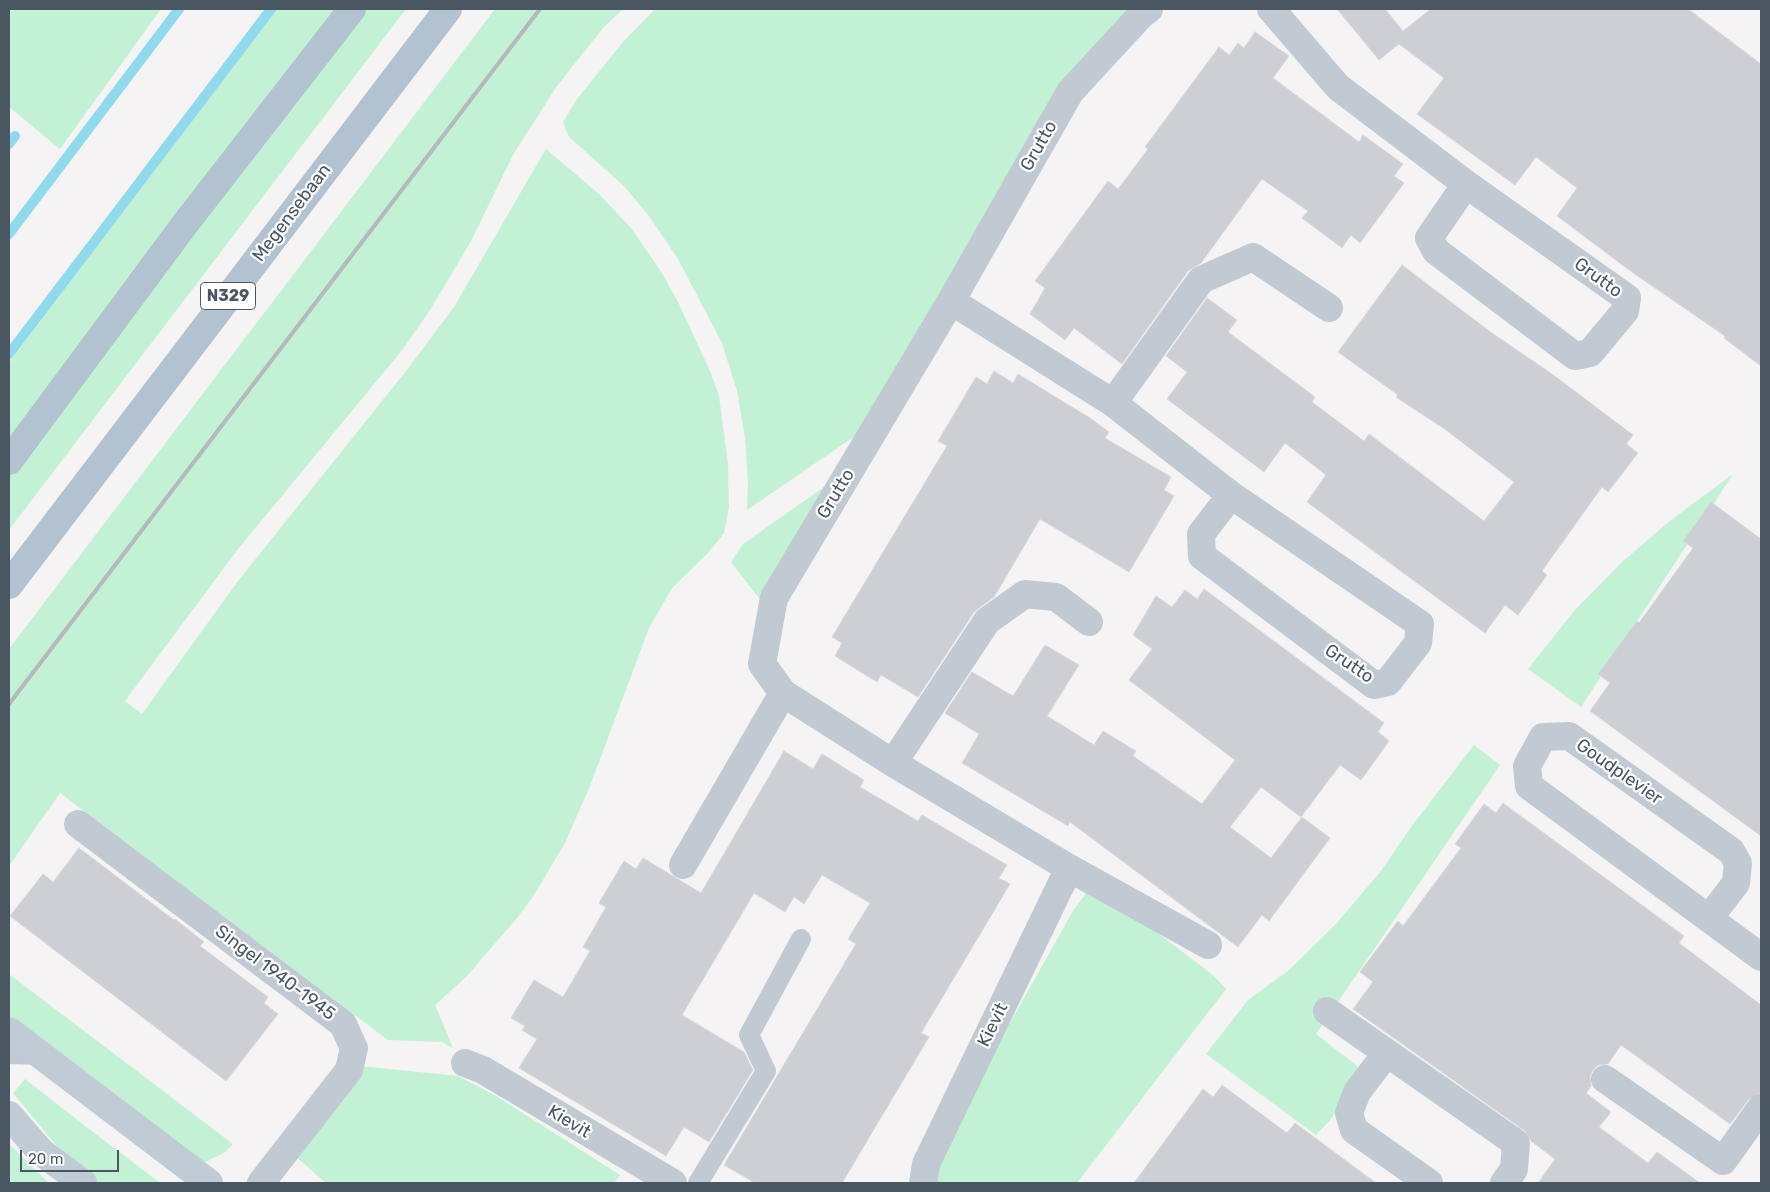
<!DOCTYPE html>
<style>
body{margin:0}
#map{position:relative;width:1770px;height:1192px;overflow:hidden;background:#f5f3f3;font-family:Rubik,sans-serif}
canvas{display:block}
.frame{position:absolute;inset:0;border:10px solid #4a5661;pointer-events:none}
.scale{position:absolute;left:20px;top:1150px;width:99px;height:22px;box-sizing:border-box;border:2px solid #4a5661;border-top:0;padding-left:6px;font-size:15px;line-height:18px;white-space:nowrap;color:#4a5661;-webkit-text-stroke:4px #fff;paint-order:stroke}
</style>
<div id="map">
<canvas width="1770" height="1192"></canvas>
<div class="frame"></div>
<div class="scale">20 m</div>
</div>
<script>
const ctx = document.querySelector('canvas').getContext('2d');
ctx.lineJoin = 'round';
function paint(path, color) {
  ctx.fillStyle = color;
  ctx.fill(path, 'evenodd');
}
function shape(rows) {
  const path = new Path2D();
  for (const r of rows) {
    path.moveTo(r[0], r[1]);
    for (let i = 2; i < r.length; i += 2) path.lineTo(r[i], r[i + 1]);
  }
  return path;
}
function stroke(path, color, width, dash) {
  ctx.strokeStyle = color;
  ctx.lineWidth = width;
  ctx.lineCap = dash ? 'butt' : 'round';
  ctx.setLineDash(dash || []);
  ctx.stroke(path);
}
function label(font, color, halo, rows, align = 'center') {
  ctx.font = font + ' Rubik,sans-serif';
  ctx.lineWidth = 4.5;
  ctx.setLineDash([]);
  ctx.textBaseline = 'middle';
  ctx.strokeStyle = halo;
  ctx.fillStyle = color;
  for (const [text, x, y, turn = 0] of rows) {
    ctx.save();
    ctx.translate(x, y);
    ctx.rotate((+turn || 0) * Math.PI / 180);
    ctx.textAlign = isNaN(turn) ? turn : align;
    if (halo) ctx.strokeText(text, 0, 0);
    ctx.fillText(text, 0, 0);
    ctx.restore();
  }
}
const green = shape([
 [9,9,161,9,60,149,9,107],
 [275,9,406,9,9,530,9,363],
 [495,9,623,9,603,28,557,86,514,153,471,241,432,307,403,349,238,549,125,701,142,714,238,581,410,366,454,307,546,149,599,194,631,228,662,273,679,304,710,371,719,396,728,464,729,508,724,533,708,553,672,588,649,628,590,786,565,843,534,895,517,918,466,977,435,1005,453,1048,442,1042,388,1040,60,793,9,866,9,649],
 [655,9,1134,9,861,432,747,510,748,483,745,438,737,391,722,343,678,259,649,216,624,186,569,137,563,122,577,99,623,42],
 [1733,474,1581,707,1528,669,1574,611,1622,562,1671,520],
 [834,480,762,602,731,562,743,544],
 [1474,745,1500,765,1316,1034,1365,1072,1330,1120,1316,1135,1206,1054,1248,1000,1288,971,1336,924,1381,871,1411,827],
 [1089,889,1101,889,1214,976,1226,989,1077,1183,920,1183,1073,911],
 [9,974,200,1119,233,1144,224,1153,199,1165,9,1018],
 [340,1064,458,1076,496,1096,620,1175,614,1183,326,1183,279,1142],
 [25,1079,80,1122,160,1183,93,1183,60,1150,13,1093],
 [9,1144,49,1183,9,1183]
]);
const stream = shape([
 [9,144,15,136],
 [9,234,179,9],
 [9,354,271,9]
]);
const building = shape([
 [1337,9,1385,9,1403,31,1431,9,1688,9,1761,64,1761,366,1724,338,1725,336,1629,270,1557,216,1577,188,1536,157,1515,185,1417,114,1444,78,1399,44,1379,60,1337,9],
 [1255,32,1289,56,1273,78,1359,142,1363,135,1403,164,1394,176,1404,183,1360,243,1351,235,1342,248,1302,218,1308,211,1262,179,1201,263,1188,271,1122,364,1074,328,1065,340,1030,314,1045,288,1035,281,1108,181,1118,189,1148,149,1145,147,1219,47,1229,55,1238,43,1244,48,1255,32],
 [1402,265,1492,333,1552,374,1633,435,1626,444,1638,453,1608,492,1602,487,1542,571,1547,575,1518,615,1505,605,1485,633,1307,502,1326,475,1285,443,1264,472,1167,399,1187,372,1166,356,1207,298,1237,320,1228,332,1315,397,1312,402,1364,441,1369,434,1484,521,1514,482,1446,430,1396,397,1398,395,1338,352,1402,265],
 [994,371,1013,383,1018,374,1090,418,1109,432,1105,438,1171,477,1164,490,1174,496,1129,572,1040,519,994,597,974,612,918,697,881,675,877,682,835,656,842,643,832,637,947,446,938,441,976,377,987,384,994,371],
 [1711,502,1761,539,1761,836,1590,711,1610,683,1598,674,1637,621,1639,623,1693,548,1683,541,1711,502],
 [1204,589,1384,723,1378,732,1389,741,1361,780,1340,765,1301,817,1261,787,1230,827,1271,858,1302,817,1330,838,1269,921,1262,915,1238,947,1070,822,1068,826,962,763,979,734,945,713,972,672,1013,696,1045,645,1079,665,1047,716,1094,745,1103,731,1136,751,1133,756,1202,804,1235,760,1129,680,1152,649,1133,635,1156,596,1172,607,1185,590,1197,599,1204,589],
 [784,751,813,769,822,754,864,780,860,787,918,821,922,815,1007,865,999,878,1010,884,921,1033,929,1037,842,1183,755,1183,724,1165,856,944,848,939,870,903,822,875,804,904,794,897,785,912,754,893,682,1015,744,1052,753,1070,709,1142,684,1127,666,1156,519,1068,537,1039,522,1030,525,1026,511,1018,534,980,563,997,590,951,583,947,606,907,599,903,624,861,636,869,643,858,701,893,784,751],
 [1503,803,1684,936,1679,943,1761,1005,1761,1093,1749,1099,1730,1124,1621,1045,1608,1064,1598,1065,1592,1071,1590,1077,1591,1086,1586,1093,1611,1112,1599,1127,1648,1163,1657,1152,1700,1183,1538,1183,1555,1159,1531,1141,1525,1131,1353,1009,1373,982,1360,972,1398,921,1403,926,1461,848,1455,844,1484,804,1496,813,1503,803],
 [79,848,174,920,175,919,204,942,200,946,268,997,264,1003,278,1014,226,1081,10,916,43,874,53,882,79,848],
 [1222,1085,1287,1133,1295,1123,1376,1183,1134,1183,1203,1089,1213,1097,1222,1085]
]);
const service = shape([
 [9,1054,40,1055],
 [698,1183,766,1071,749,1035,801,939]
]);
const minor = shape([
 [1271,9,1338,87,1466,184,1627,298,1625,311,1590,353,1575,356,1436,251,1429,238,1466,184],
 [951,301,1113,403,1231,495,1420,624,1418,643,1388,682,1374,685,1202,556,1201,534,1231,495],
 [1113,403,1201,280,1253,257,1329,308],
 [1089,622,1056,597,1025,594,987,621,893,763,783,693,762,664,774,598,951,301,1070,92,1141,15,1149,9],
 [893,763,1069,868,1208,945],
 [78,824,343,1024,354,1048,349,1070,261,1183],
 [683,865,783,693],
 [1710,917,1736,883,1738,863,1731,851,1569,736,1543,737,1527,766,1529,786,1761,957],
 [1327,1011,1516,1143,1514,1169,1504,1183],
 [1386,1054,1357,1092,1349,1113,1354,1130,1429,1183],
 [465,1063,483,1070,673,1183],
 [1605,1079,1723,1161,1761,1108],
 [923,1183,926,1164,1069,868]
]);
const secondary = shape([
 [9,1031,209,1183],
 [9,1115,41,1152,83,1183]
]);
const primary = shape([
 [9,461,185,224,352,9],
 [9,585,448,9]
]);
const rail = shape([
 [9,704,540,9]
]);
const shields = [
 [228,296,55]
];
const shieldNames = [
 ["N329",228,296]
];
const streetNames = [
 ["Grutto",1039,146,-60],
 ["Megensebaan",292,213,-53],
 ["Grutto",1598,278,36],
 ["Grutto",836,494,-59],
 ["Grutto",1349,664,34],
 ["Goudplevier",1619,772,35],
 ["Singel 1940-1945",275,973,37],
 ["Kievit",993,1025,-64],
 ["Kievit",569,1122,31]
];
paint(green, '#c3f1d5');
stroke(stream, '#90daee', 10);
paint(building, '#cdcfd5');
stroke(building, '#d7d9de', 1);
stroke(service, '#c1cad2', 20);
stroke(minor, '#c1cad2', 28);
stroke(secondary, '#c1cbd6', 28);
stroke(primary, '#b3c2d1', 28);
stroke(rail, '#b5b8bd', 4);
for (const [x, y, w] of shields) {
  const box = new Path2D();
  box.roundRect(x - w / 2, y - 13.5, w, 27, 4);
  ctx.fillStyle = '#fff';
  ctx.fill(box);
  stroke(box, '#4a5661', 1);
}
label('bold 16px', '#4a5661', null, shieldNames);
label('18px', '#4a5661', '#fff', streetNames);
</script>
